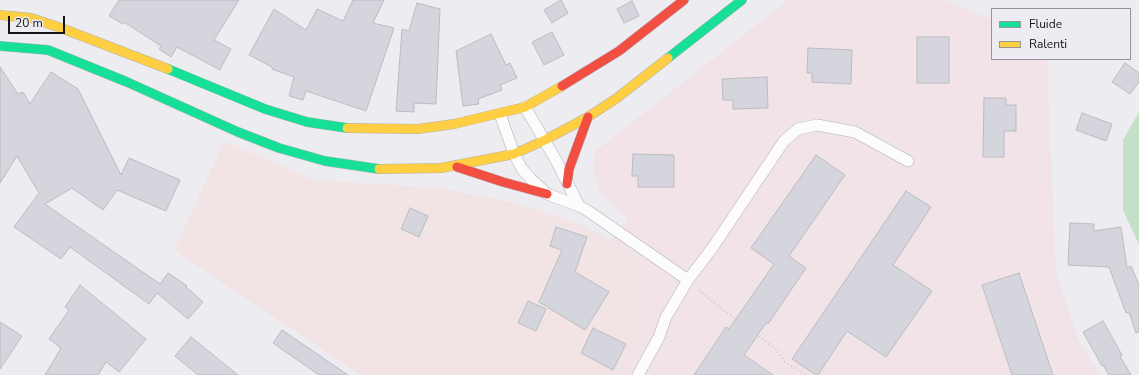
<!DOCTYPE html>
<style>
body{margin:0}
#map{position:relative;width:1139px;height:375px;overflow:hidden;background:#ededf1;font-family:"Nunito Sans",sans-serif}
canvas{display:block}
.legend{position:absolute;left:991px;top:8px;width:140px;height:52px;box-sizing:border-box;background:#ececf2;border:1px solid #96969a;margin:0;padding:5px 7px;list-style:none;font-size:12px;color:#151517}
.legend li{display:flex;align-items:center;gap:8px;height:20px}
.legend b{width:20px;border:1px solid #96969a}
.scale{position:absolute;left:8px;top:16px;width:57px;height:18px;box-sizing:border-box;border:2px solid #151517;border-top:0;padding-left:5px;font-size:12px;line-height:14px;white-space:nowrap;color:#151517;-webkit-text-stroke:3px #ececf2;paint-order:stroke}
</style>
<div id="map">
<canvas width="1139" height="375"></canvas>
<ul class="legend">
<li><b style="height:5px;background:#16e098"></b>Fluide</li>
<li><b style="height:5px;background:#ffcf43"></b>Ralenti</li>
</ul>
<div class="scale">20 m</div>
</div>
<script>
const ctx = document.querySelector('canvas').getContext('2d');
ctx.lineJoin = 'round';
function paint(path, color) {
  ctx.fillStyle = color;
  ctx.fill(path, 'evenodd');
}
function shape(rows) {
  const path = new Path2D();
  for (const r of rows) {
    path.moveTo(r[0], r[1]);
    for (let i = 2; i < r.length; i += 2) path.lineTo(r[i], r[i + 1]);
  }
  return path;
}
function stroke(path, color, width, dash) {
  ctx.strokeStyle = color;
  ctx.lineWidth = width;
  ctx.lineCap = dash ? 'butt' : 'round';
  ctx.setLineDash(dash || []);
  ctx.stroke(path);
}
const commercial = shape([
 [224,141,314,180,441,188,516,203,580,224,611,240,646,270,647,308,634,346,614,375,360,375,174,250]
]);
const education = shape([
 [788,0,945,0,992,19,992,59,1047,59,1056,272,1078,339,1101,375,614,375,634,346,647,308,646,270,611,240,628,218,601,195,593,175,594,152]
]);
const green = shape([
 [1139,112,1139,245,1123,210,1123,140]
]);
const building = shape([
 [119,0,239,0,214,40,231,49,220,70,177,47,171,57,159,49,161,46,124,22,123,24,109,16,119,0],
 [353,0,384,0,373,23,394,28,366,111,306,91,303,100,289,96,294,77,272,69,272,67,249,55,274,9,306,30,317,9,343,21,353,0],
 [561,0,568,13,552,23,544,10,561,0],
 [632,1,639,16,624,23,617,9,632,1],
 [417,3,440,9,436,104,414,103,414,112,396,111,402,29,409,31,417,3],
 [552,32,564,55,544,65,532,42,552,32],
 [491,34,506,65,510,63,517,78,500,85,502,90,478,99,479,104,463,106,456,51,491,34],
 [917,37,949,37,949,83,917,83,917,37],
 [808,48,852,50,851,84,812,82,812,73,807,73,808,48],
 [1125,63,1139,73,1139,82,1130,94,1112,82,1125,63],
 [0,67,18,94,23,92,30,104,51,72,78,89,121,175,129,158,180,180,166,211,117,190,103,210,72,188,45,204,160,284,168,273,187,286,186,287,203,302,188,319,157,293,149,304,70,247,61,259,14,227,39,193,17,156,0,183,0,67],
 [767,77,768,108,733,109,733,100,723,100,722,79,767,77],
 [984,98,1006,98,1006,105,1016,105,1016,131,1004,131,1004,157,983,157,984,98],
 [1082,113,1112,124,1106,141,1076,130,1082,113],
 [633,154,674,155,674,187,638,187,638,176,632,176,633,154],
 [816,155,845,175,789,256,806,268,768,324,766,323,744,355,773,375,694,375,726,327,729,329,774,264,751,248,816,155],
 [906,191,931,207,893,265,932,291,886,357,847,331,818,375,816,375,792,359,906,191],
 [410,208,428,216,419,237,401,229,410,208],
 [1070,223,1094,224,1094,231,1121,227,1127,268,1131,266,1139,285,1139,332,1136,333,1129,312,1126,313,1109,267,1068,265,1070,223],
 [556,227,587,237,575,272,609,292,585,330,539,302,562,250,550,246,556,227],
 [1019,273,1053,375,1012,375,982,285,1019,273],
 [80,285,146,339,119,372,106,362,98,375,45,375,61,348,49,339,69,310,65,307,80,285],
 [528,301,546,309,536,331,518,323,528,301],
 [1103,321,1122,355,1120,356,1131,375,1109,375,1103,365,1102,366,1083,332,1103,321],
 [0,322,22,336,0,369,0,322],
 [593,328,626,344,613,370,581,353,593,328],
 [282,330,348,375,319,375,273,343,282,330],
 [191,337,238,375,198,375,175,356,191,337]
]);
const path = shape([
 [699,290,718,306,776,349,785,362,806,375]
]);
const lane = shape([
 [525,107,557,162,579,206],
 [500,114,514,154,522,169,531,179,547,194,579,206,588,211,688,280],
 [638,375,659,337,666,317,688,280,713,247,784,141,798,129,817,125,855,132,908,161]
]);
const fast = shape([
 [0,46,48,50,127,82,238,132,279,148,325,161,379,169],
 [668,58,742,0],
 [168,69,265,109,307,122,347,128]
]);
const slow = shape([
 [0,15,31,18,61,28,168,69],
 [347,128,418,129,454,124,525,107,562,86],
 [379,169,441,168,514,154,545,140,588,117,617,98,668,58]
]);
const jam = shape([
 [562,86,619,51,684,0],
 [457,167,503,182,547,194],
 [567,184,569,169,588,117]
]);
paint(commercial, '#f2e4e5');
paint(education, '#f2e3e8');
paint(green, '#c4e0c6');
paint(building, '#d4d5dd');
stroke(building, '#bcbcbf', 1);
stroke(lane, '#b1b1b4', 12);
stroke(fast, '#b1b1b4', 10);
stroke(slow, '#b1b1b4', 10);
stroke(jam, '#b1b1b4', 10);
stroke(path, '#cececf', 2.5, [1, 3]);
stroke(lane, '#fcfcfd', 11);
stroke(fast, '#16e098', 9);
stroke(slow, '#ffcf43', 9);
stroke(jam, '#f24e42', 9);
</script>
